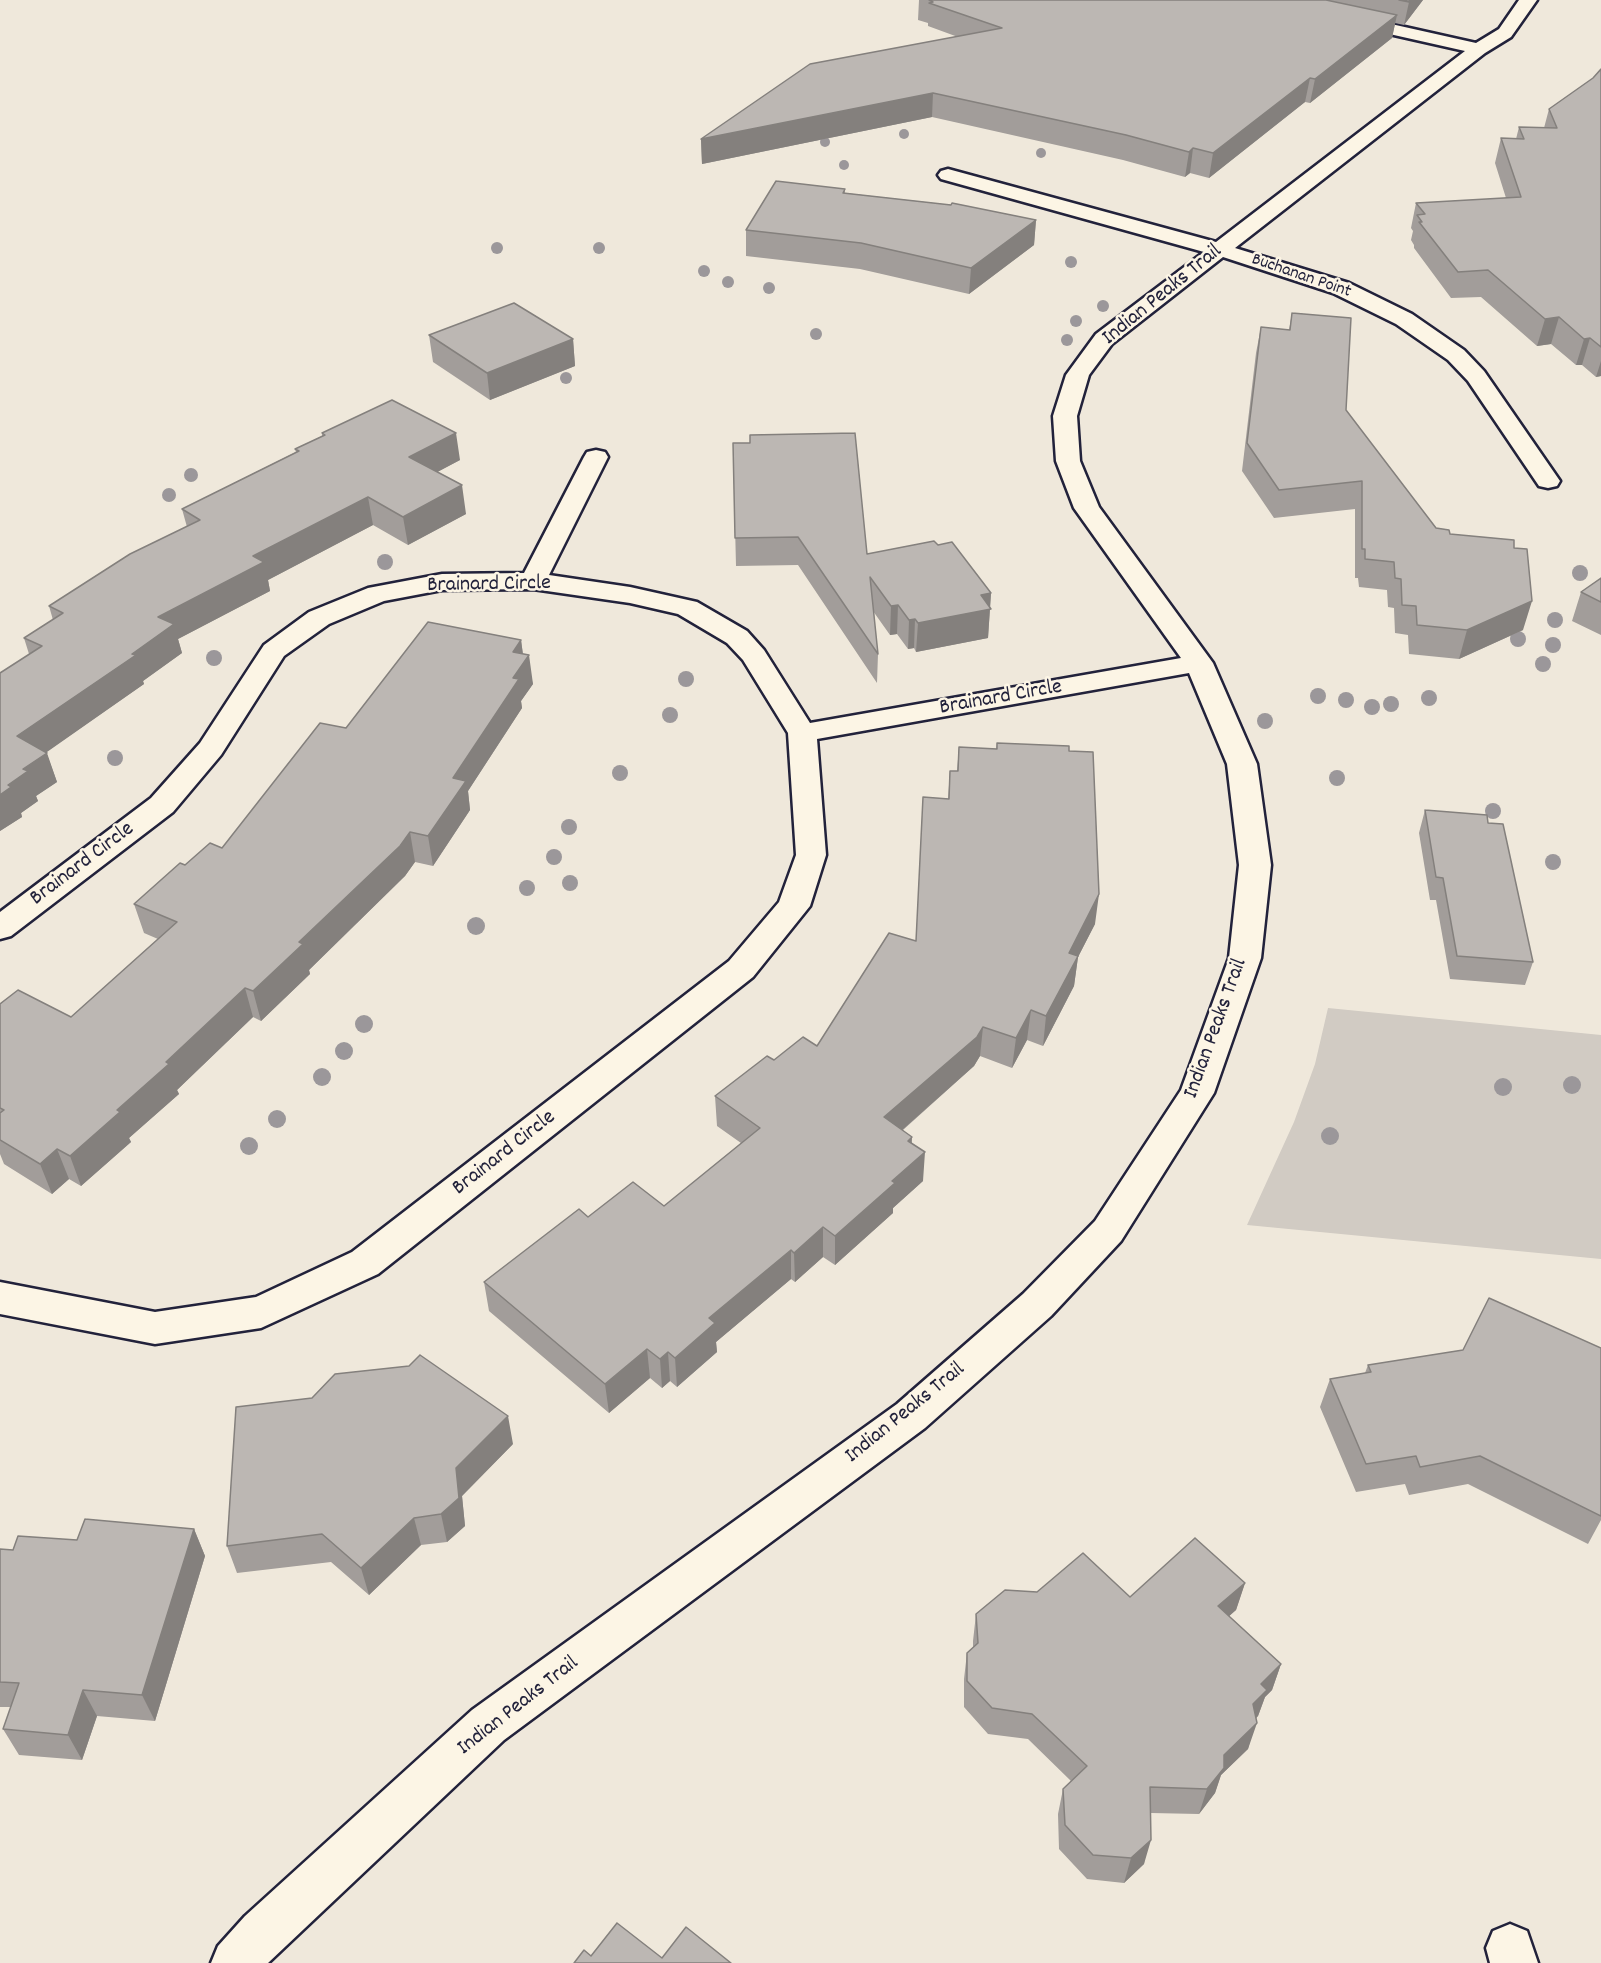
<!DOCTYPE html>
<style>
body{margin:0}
canvas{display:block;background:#efe8db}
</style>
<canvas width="1601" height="1963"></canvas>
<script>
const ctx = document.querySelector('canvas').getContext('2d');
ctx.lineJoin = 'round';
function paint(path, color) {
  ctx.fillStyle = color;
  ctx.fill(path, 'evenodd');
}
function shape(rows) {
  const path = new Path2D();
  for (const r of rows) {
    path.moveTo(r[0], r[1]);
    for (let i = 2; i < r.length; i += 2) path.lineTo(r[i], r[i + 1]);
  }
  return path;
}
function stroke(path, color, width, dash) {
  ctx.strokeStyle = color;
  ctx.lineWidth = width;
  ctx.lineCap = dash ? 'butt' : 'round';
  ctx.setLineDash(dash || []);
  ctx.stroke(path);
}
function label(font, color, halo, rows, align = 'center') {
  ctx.font = font + ' Dekko,sans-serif';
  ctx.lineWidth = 5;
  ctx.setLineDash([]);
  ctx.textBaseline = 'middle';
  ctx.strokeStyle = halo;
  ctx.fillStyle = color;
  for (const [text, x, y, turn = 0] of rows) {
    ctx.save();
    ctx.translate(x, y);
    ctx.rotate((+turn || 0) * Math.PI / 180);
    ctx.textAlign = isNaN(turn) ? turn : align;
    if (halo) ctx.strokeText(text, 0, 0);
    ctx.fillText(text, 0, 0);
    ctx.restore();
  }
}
const green = shape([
 [1328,1008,1601,1035,1601,1259,1247,1225,1294,1122,1315,1064]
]);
const minor = shape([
 [1519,0,1537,0,1511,37,1485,53,1235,248,1349,283,1412,314,1464,350,1484,371,1560,481,1557,486,1548,488,1539,486,1468,381,1448,360,1396,324,1333,293,1223,257,1112,344,1089,375,1077,416,1080,461,1099,507,1213,663,1257,764,1271,865,1261,958,1214,1093,1121,1241,1051,1316,925,1428,504,1740,268,1963,211,1963,218,1946,245,1916,472,1710,897,1404,1023,1294,1095,1221,1181,1090,1229,958,1239,865,1227,764,1189,673,817,739,826,855,810,906,753,977,378,1274,261,1328,155,1344,0,1314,0,1282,155,1312,256,1297,352,1252,729,961,779,902,796,855,788,733,743,660,727,643,678,614,630,603,533,589,442,590,384,601,329,624,284,656,221,755,173,812,11,936,0,939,0,912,151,798,200,743,264,645,309,612,368,588,442,574,524,573,584,457,587,452,596,450,605,452,608,457,549,575,630,587,697,602,747,631,764,650,810,723,1181,658,1074,508,1056,461,1053,416,1066,375,1096,334,1204,252,941,179,938,175,941,171,948,169,1216,242,1465,51,1345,24,1342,20,1345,16,1351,15,1476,43,1499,29,1519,0],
 [1510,1924,1527,1931,1538,1963,1490,1963,1486,1948,1493,1931,1510,1924]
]);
const trees = [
 [904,134,5],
 [825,142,5],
 [1041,153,5],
 [844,165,5],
 [497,248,6],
 [599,248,6],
 [1071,262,6],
 [704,271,6],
 [728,282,6],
 [769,288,6],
 [1103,306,6],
 [1076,321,6],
 [816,334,6],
 [1067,340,6],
 [566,378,6],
 [191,475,7],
 [169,495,7],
 [385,562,8],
 [1580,573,8],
 [1555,620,8],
 [1518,639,8],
 [1553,645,8],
 [214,658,8],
 [1543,664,8],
 [686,679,8],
 [1318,696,8],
 [1429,698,8],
 [1346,700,8],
 [1391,704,8],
 [1372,707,8],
 [670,715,8],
 [1265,721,8],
 [115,758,8],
 [620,773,8],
 [1337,778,8],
 [1493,811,8],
 [569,827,8],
 [554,857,8],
 [1553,862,8],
 [570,883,8],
 [527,888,8],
 [476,926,9],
 [364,1024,9],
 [344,1051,9],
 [322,1077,9],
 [1572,1085,9],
 [1503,1087,9],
 [277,1119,9],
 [1330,1136,9],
 [249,1146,9]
];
const wall = shape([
 [919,0,1423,0,1404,25,1395,23,1392,38,1310,103,1305,102,1209,178,1190,173,1185,177,1123,160,932,117,702,164,701,139,958,37,928,26,928,23,918,20],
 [1601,69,1601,376,1596,377,1582,365,1576,365,1551,344,1537,346,1481,297,1451,298,1414,248,1414,245,1411,240,1413,231,1411,228,1416,203,1506,198,1495,163,1501,138,1516,139,1519,127,1544,128,1549,109,1593,78],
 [845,189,845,193,951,205,1036,220,1034,245,969,294,860,269,746,256,746,230],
 [1292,313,1346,410,1436,528,1450,534,1523,630,1459,659,1409,654,1408,635,1395,633,1394,608,1388,607,1387,590,1359,587,1358,578,1355,578,1355,509,1274,518,1242,471,1256,353,1261,327,1289,330],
 [429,335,573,339,575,366,490,400,433,362],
 [322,433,460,460,437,472,466,514,408,545,373,525,268,580,270,591,178,639,182,653,143,681,144,684,46,752,57,782,36,796,38,801,21,813,22,817,0,831,29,654,24,638,53,620,49,606,187,527,182,509,296,452,295,449,322,436],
 [733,443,867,554,938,545,991,593,988,638,916,652,914,648,908,649,897,634,890,635,873,611,878,654,877,683,798,565,736,566],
 [1601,578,1601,635,1572,621,1581,592],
 [521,640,523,654,533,684,521,701,522,708,468,791,470,810,433,866,415,862,405,876,309,970,310,974,261,1021,253,1017,177,1090,179,1094,129,1138,131,1142,81,1186,69,1179,52,1194,4,1164,0,1154,0,1004,71,1017,158,939,144,933,134,904,185,865,222,848,346,728],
 [997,743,1069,751,1095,924,1078,957,1074,986,1043,1046,1027,1040,1012,1068,980,1056,974,1066,903,1130,912,1144,923,1181,893,1208,893,1213,835,1265,823,1257,795,1282,791,1279,716,1342,717,1352,677,1387,670,1381,662,1388,650,1378,609,1413,489,1311,484,1282,588,1217,664,1206,741,1143,717,1126,715,1096,774,1060,817,1046,916,941,948,799,950,771,957,771,959,747,996,749],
 [1425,810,1488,823,1533,962,1525,985,1450,979,1436,900,1430,900,1419,833],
 [1601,1348,1601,1520,1588,1544,1468,1484,1409,1495,1405,1484,1356,1492,1320,1407,1330,1379,1365,1373,1368,1365],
 [513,1444,462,1496,465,1526,447,1542,421,1545,369,1595,331,1562,237,1573,227,1546],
 [194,1529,205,1556,155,1721,97,1716,82,1760,19,1755,3,1729,11,1707,0,1707,0,1549,13,1550,77,1540],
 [1245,1583,1236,1610,1229,1616,1281,1664,1272,1690,1265,1697,1258,1716,1256,1718,1248,1749,1221,1775,1215,1793,1199,1814,1151,1813,1144,1864,1124,1883,1087,1879,1059,1849,1058,1814,1063,1789,1071,1781,1028,1739,988,1734,964,1707,964,1679,967,1653,973,1647,973,1641,976,1614]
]);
const shadedWall = shape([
 [1410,0,1423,0,1404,25,1409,2],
 [1397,15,1392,38,1310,103,1315,79],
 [1310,78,1305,102,1209,178,1213,153],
 [933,93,932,117,702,164,701,139],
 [1193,148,1190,173,1185,177,1189,152],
 [1036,220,1034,245,969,294,971,268],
 [1559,317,1551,344,1537,346,1545,319],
 [1590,338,1582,365,1576,365,1584,339],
 [573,339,575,366,490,400,487,373],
 [1601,361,1601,376,1596,377],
 [456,433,460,460,413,485,409,457],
 [462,485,466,514,408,545,403,517],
 [368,497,373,525,268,580,270,591,178,639,182,653,143,681,144,684,27,766,17,736,132,654,158,617,253,556],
 [991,593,988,638,916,652,918,623,981,595],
 [1532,601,1523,630,1459,659,1467,630],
 [898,605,897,634,890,635,891,606],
 [915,619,914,648,908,649,909,620],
 [521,640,524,663,529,655,533,684,521,701,522,708,468,791,470,810,433,866,428,836,453,778,513,652],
 [47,753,57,782,36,796,38,801,21,813,22,817,0,831,0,795,23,769],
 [410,832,415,862,405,876,309,970,310,974,261,1021,253,991,299,942],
 [1099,894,1095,924,1078,957,1074,986,1043,1046,1046,1016,1069,953],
 [245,988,253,1017,177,1090,179,1094,129,1138,131,1142,81,1186,70,1156,166,1062],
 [1031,1010,1027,1040,1012,1068,1016,1038],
 [983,1027,980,1056,974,1066,883,1147,884,1117],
 [912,1137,911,1164,925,1152,923,1181,893,1208,893,1213,835,1265,835,1236,892,1181,908,1141],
 [57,1149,69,1179,52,1194,40,1164],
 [823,1227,823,1257,795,1282,794,1253],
 [791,1250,791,1279,716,1342,717,1352,677,1387,675,1358,709,1318],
 [647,1349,650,1378,609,1413,605,1384],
 [668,1352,670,1381,662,1388,660,1359],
 [508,1416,513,1444,462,1496,465,1526,447,1542,441,1514,456,1468],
 [414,1518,421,1545,369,1595,361,1568],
 [194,1529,205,1556,155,1721,142,1695],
 [1245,1583,1236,1610,1210,1633,1218,1606],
 [1281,1664,1272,1690,1265,1697,1258,1716,1244,1730,1261,1684],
 [83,1690,97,1716,82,1760,68,1735],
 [1257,1723,1248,1749,1221,1775,1215,1793,1199,1814,1207,1789,1224,1755],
 [1151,1840,1144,1864,1124,1883,1131,1858]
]);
const building = shape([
 [929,0,1326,0,1397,15,1315,79,1310,78,1213,153,1193,148,1189,152,1126,135,933,93,701,139,810,64,1002,28,929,3,933,2,929,0],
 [1399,0,1410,0,1409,2,1399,0],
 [1601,69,1601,347,1590,338,1584,339,1559,317,1545,319,1488,270,1458,272,1419,222,1422,222,1417,215,1425,214,1416,203,1521,197,1501,138,1524,139,1519,127,1557,128,1549,109,1593,78,1601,69],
 [776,181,845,189,843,193,951,205,952,203,1036,220,971,268,861,243,746,230,776,181],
 [514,303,573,339,487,373,429,335,514,303],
 [1292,313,1351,318,1346,410,1436,528,1449,530,1450,534,1514,540,1514,548,1527,549,1532,601,1467,630,1417,625,1416,606,1402,605,1401,579,1395,578,1394,562,1365,559,1365,549,1362,549,1362,481,1279,490,1247,443,1261,327,1290,330,1292,313],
 [392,400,456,433,409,457,462,485,403,517,368,497,253,556,264,562,158,617,174,624,132,654,136,655,17,736,47,753,23,769,28,771,8,785,11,787,0,795,0,673,42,646,24,638,63,613,49,606,130,554,200,520,182,509,299,451,295,449,325,435,322,433,392,400],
 [855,433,867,554,934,541,938,545,952,542,991,593,981,595,991,609,918,623,915,619,909,620,898,605,891,606,870,577,878,654,798,537,735,538,733,443,750,443,750,435,855,433],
 [1601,578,1601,602,1581,592,1601,578],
 [428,622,521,640,513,652,529,655,513,678,519,679,453,778,466,781,428,836,410,832,400,846,299,942,303,944,253,991,245,988,166,1062,169,1064,117,1110,120,1112,70,1156,57,1149,40,1164,0,1140,0,1113,4,1110,0,1108,0,1004,18,990,71,1017,177,922,134,904,180,863,185,865,210,843,222,848,320,723,346,728,428,622],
 [997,743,1069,746,1069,751,1093,752,1099,894,1069,953,1078,956,1046,1016,1031,1010,1016,1038,983,1027,977,1037,884,1117,912,1137,908,1141,925,1152,892,1181,895,1183,835,1236,823,1227,794,1253,791,1250,709,1318,715,1323,675,1358,668,1352,660,1359,647,1349,605,1384,484,1282,579,1209,588,1217,633,1182,664,1206,760,1128,715,1096,767,1056,774,1060,803,1037,817,1046,889,933,916,941,923,797,949,799,950,771,958,771,959,747,997,749,997,743],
 [1425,810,1487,815,1488,823,1503,824,1533,962,1457,956,1443,878,1436,877,1425,810],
 [1489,1298,1601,1348,1601,1516,1480,1456,1420,1467,1416,1456,1366,1464,1330,1379,1371,1372,1368,1365,1463,1350,1489,1298],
 [420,1355,508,1416,456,1468,459,1498,441,1514,414,1518,361,1568,322,1534,227,1546,236,1407,312,1398,335,1374,409,1366,420,1355],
 [85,1519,194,1529,142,1695,83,1690,68,1735,3,1729,19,1683,0,1682,0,1549,13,1550,18,1536,77,1540,85,1519],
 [1195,1538,1245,1583,1218,1606,1281,1664,1261,1684,1267,1690,1253,1704,1257,1723,1224,1755,1224,1768,1207,1789,1150,1787,1151,1840,1131,1858,1093,1855,1065,1825,1063,1789,1087,1766,1032,1714,992,1708,967,1681,967,1653,978,1643,976,1614,1005,1590,1037,1592,1083,1553,1130,1597,1195,1538],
 [617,1923,662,1958,686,1927,731,1963,574,1963,584,1950,591,1956,617,1923]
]);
const farStreetnames = [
 ["Buchanan Point",1301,277,19]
];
const streetNames = [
 ["Indian Peaks Trail",1163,296,-39],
 ["Brainard Circle",489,586,-1],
 ["Brainard Circle",1001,699,-10],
 ["Brainard Circle",83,865,-37],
 ["Indian Peaks Trail",1217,1029,-70],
 ["Brainard Circle",505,1154,-38],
 ["Indian Peaks Trail",906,1414,-39],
 ["Indian Peaks Trail",519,1707,-38]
];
paint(green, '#d1cbc3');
stroke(minor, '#22223b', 5);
paint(minor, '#fcf5e5');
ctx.fillStyle = '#9b979a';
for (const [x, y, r] of trees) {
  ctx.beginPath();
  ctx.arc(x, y, r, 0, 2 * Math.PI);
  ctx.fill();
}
paint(wall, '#a29d9a');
paint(shadedWall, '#84807d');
paint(building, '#bcb7b3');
stroke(building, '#84807d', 1.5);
label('18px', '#22223b', '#fcf5e5', farStreetnames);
label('22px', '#22223b', '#fcf5e5', streetNames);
</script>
